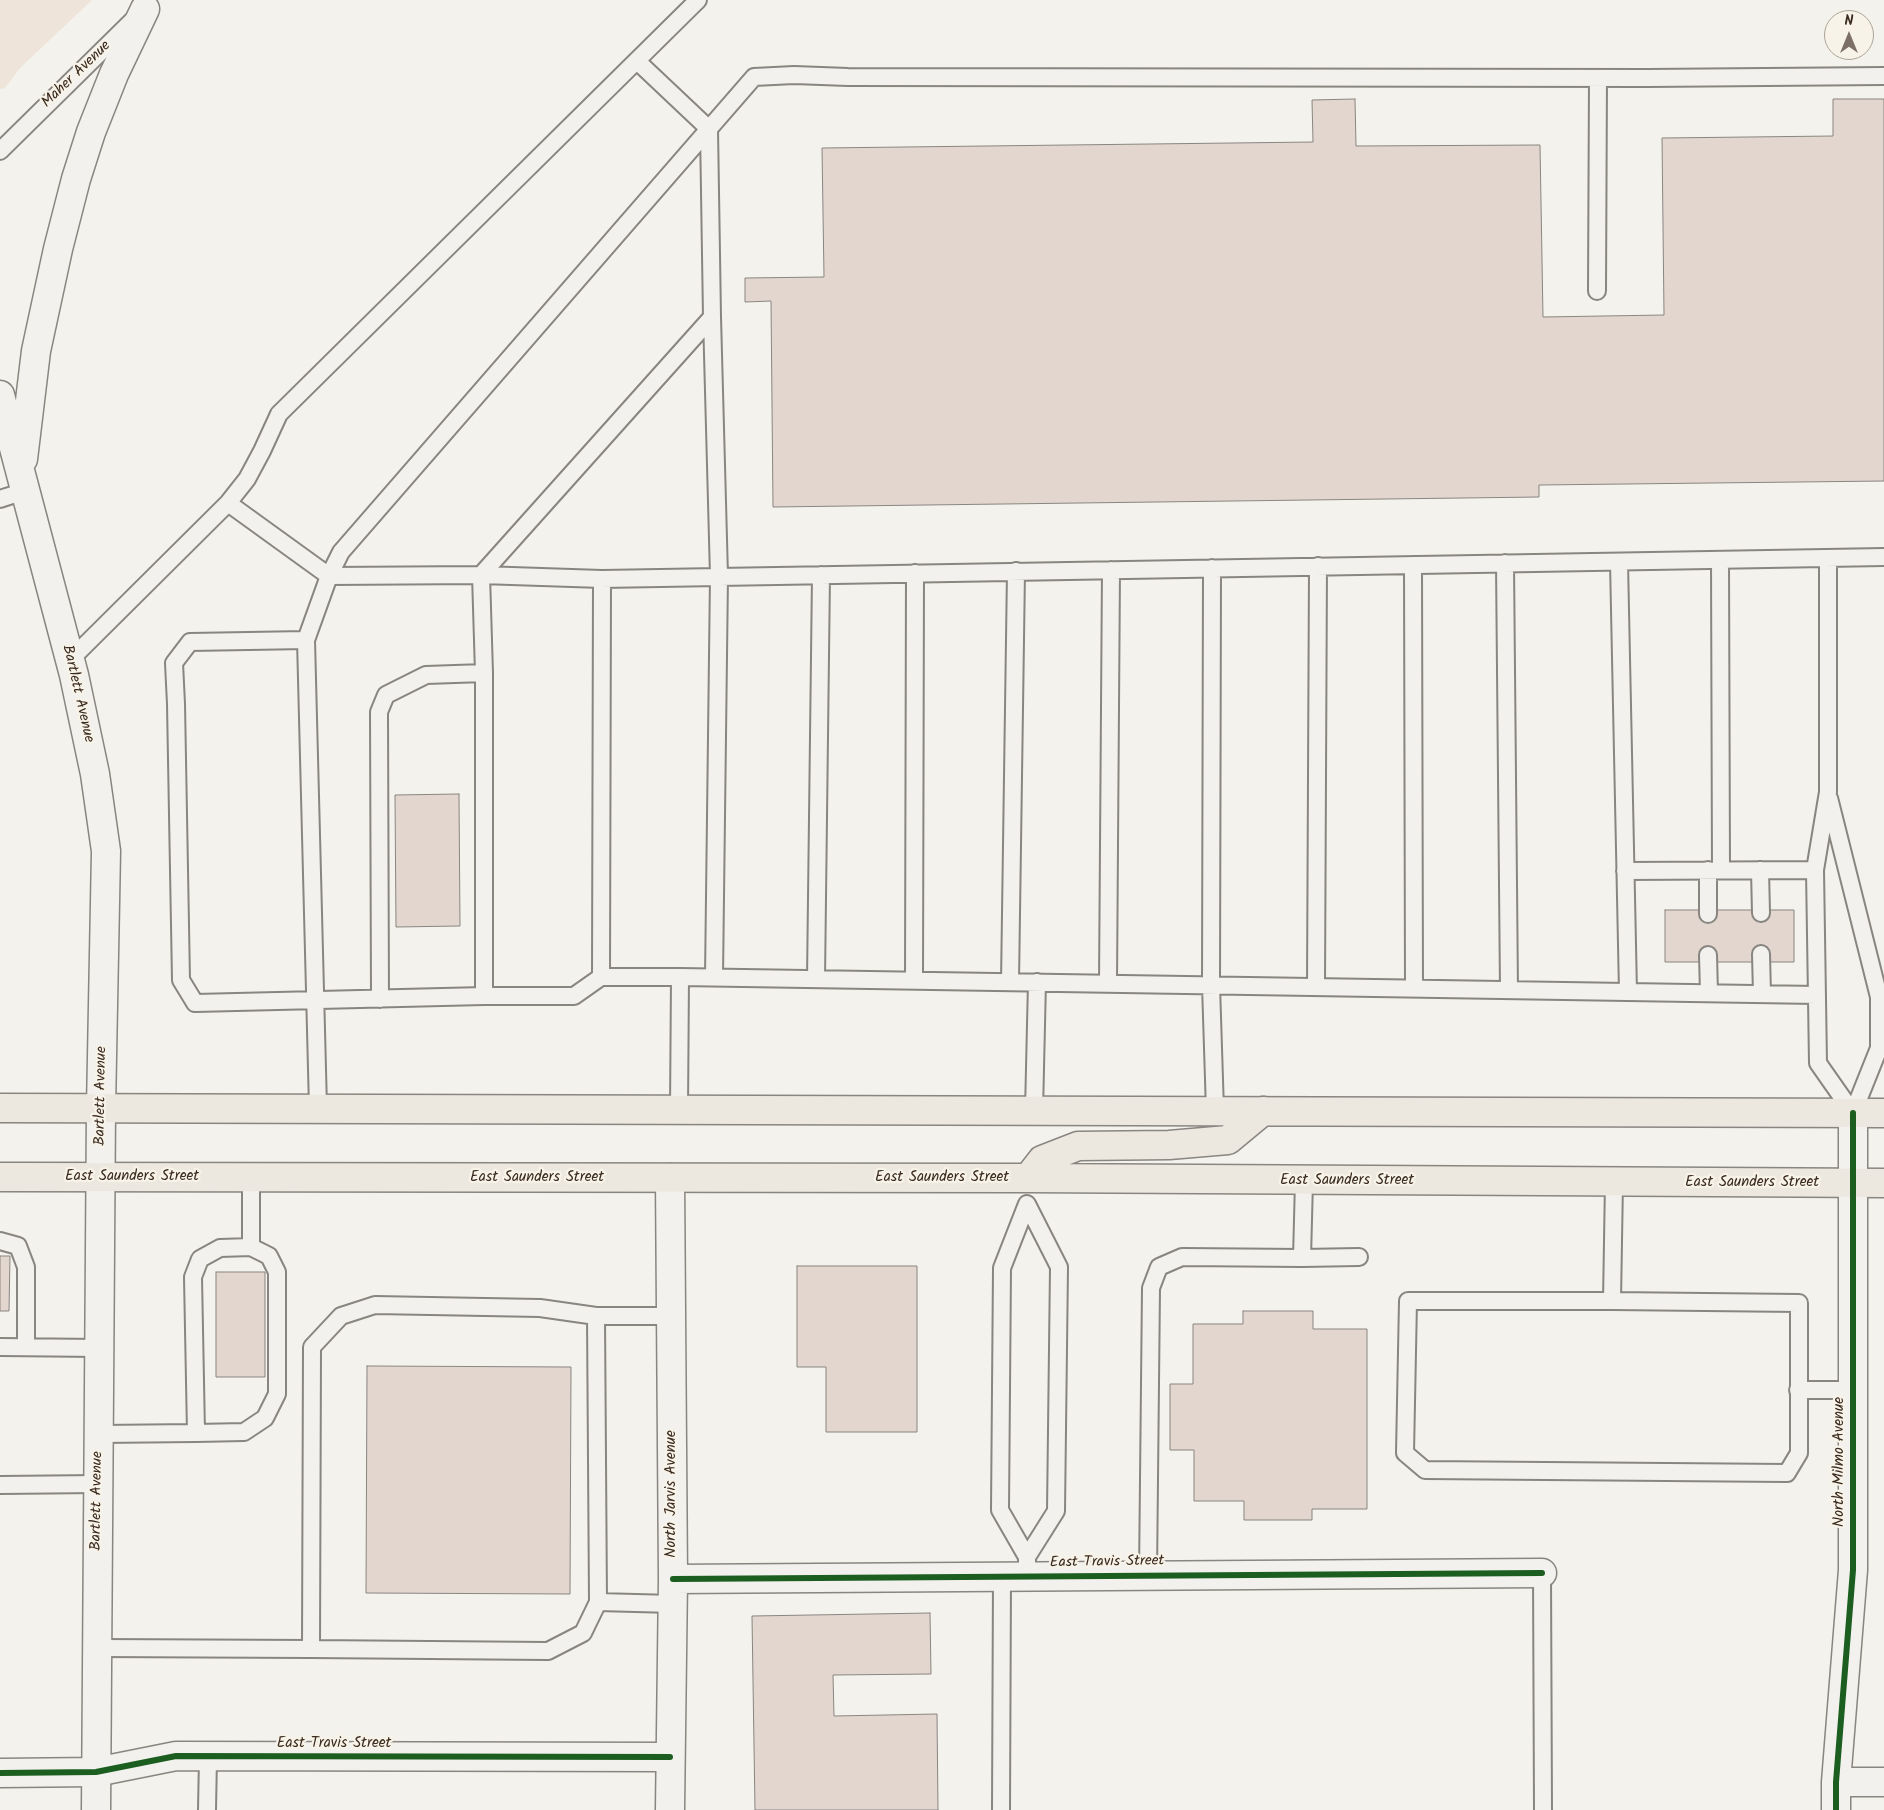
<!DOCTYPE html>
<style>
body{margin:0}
#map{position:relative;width:1884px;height:1810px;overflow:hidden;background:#f4f2ec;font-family:Kalam,sans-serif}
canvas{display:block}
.north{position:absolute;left:1824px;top:10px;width:50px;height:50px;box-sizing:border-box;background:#f7f3e8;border:1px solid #aca397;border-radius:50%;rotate:0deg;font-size:14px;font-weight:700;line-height:20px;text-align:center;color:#3b2a1e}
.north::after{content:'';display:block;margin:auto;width:18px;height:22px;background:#7c7066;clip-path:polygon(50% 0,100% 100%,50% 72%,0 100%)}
</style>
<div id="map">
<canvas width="1884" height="1810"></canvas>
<div class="north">N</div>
</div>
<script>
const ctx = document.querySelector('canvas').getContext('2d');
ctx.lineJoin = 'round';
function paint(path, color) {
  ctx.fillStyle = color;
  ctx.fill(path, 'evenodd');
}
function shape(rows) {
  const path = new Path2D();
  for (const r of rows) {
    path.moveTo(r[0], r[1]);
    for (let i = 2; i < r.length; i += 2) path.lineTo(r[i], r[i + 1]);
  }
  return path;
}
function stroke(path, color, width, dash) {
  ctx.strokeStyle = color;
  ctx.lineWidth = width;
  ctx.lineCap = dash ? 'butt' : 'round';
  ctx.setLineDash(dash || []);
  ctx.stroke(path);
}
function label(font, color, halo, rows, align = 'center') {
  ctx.font = font + ' Kalam,sans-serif';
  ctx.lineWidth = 4.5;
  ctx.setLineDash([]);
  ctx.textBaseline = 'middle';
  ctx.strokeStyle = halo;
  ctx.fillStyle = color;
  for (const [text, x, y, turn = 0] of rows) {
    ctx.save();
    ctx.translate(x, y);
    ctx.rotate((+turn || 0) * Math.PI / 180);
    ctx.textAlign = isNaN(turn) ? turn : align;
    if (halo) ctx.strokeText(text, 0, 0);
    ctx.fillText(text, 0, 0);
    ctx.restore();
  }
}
const built = shape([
 [0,0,92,0,20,68,5,88,0,89]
]);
const building = shape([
 [1355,99,1356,146,1540,145,1543,317,1664,315,1662,138,1833,136,1833,99,1884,99,1884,481,1539,485,1539,497,773,507,771,301,745,302,745,278,824,277,822,148,1313,142,1312,100,1355,99],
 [459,794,460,926,396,927,395,795,459,794],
 [1665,910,1794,910,1794,962,1665,962,1665,910],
 [0,1256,10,1256,9,1311,0,1311,0,1256],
 [797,1266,917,1266,917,1432,826,1432,826,1367,797,1367,797,1266],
 [216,1272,265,1272,265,1377,216,1377,216,1272],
 [1243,1311,1313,1311,1313,1329,1367,1329,1367,1509,1312,1509,1312,1520,1244,1520,1244,1501,1194,1501,1194,1450,1170,1450,1170,1384,1193,1384,1193,1324,1243,1324,1243,1311],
 [367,1366,571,1367,570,1594,366,1593,367,1366],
 [930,1613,931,1674,833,1675,834,1716,937,1714,938,1810,755,1810,752,1616,930,1613]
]);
const service = shape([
 [637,61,709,129,712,317,719,576,714,977],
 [0,151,132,21],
 [1597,291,1598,78],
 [0,499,25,491],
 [228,503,329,576,306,640,318,1108],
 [1828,558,1828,792,1815,870,1818,1063,1853,1113],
 [1720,560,1721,870],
 [1619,562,1628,992],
 [1505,563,1509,990],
 [1413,565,1414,988],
 [1212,568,1211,985,1215,1111],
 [602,579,1884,557],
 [306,640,190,642,174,663,176,704,181,980,195,1003,484,996,574,996,601,977],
 [70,660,228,503,247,479,262,451,279,414,698,0],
 [1829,798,1879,997,1879,1048,1853,1113],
 [1708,870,1708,914],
 [1760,870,1761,913],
 [1625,871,1815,870],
 [1761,954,1762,994],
 [1708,955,1709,993],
 [680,977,1817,995],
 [816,979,821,575],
 [914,980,915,573],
 [1010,982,1016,571],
 [1108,983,1111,570],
 [1316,987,1318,566],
 [484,996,484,673,481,575,712,317],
 [380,999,379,712,386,695,426,675,484,673],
 [679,1110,680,977,601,977,602,579,481,575,329,576,341,552,754,77,794,75,848,77,1648,78,1884,76],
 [1034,1111,1037,982],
 [251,1178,251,1247],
 [1304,1181,1302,1258,1359,1257],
 [0,1241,18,1246,26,1267,26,1347],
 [251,1247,269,1256,277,1272,277,1394,265,1418,244,1432,196,1433,193,1277,200,1259,220,1248,251,1247],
 [1612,1301,1799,1303,1799,1453,1787,1473,1425,1470,1405,1453,1408,1301,1612,1301,1614,1182],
 [596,1316,598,1602],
 [671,1316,596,1316,540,1308,375,1305,341,1316,312,1347,311,1649,548,1651,583,1633,598,1602,673,1604],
 [0,1347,100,1348],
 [1798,1390,1853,1390],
 [99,1434,196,1433],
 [0,1485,99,1484],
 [1027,1557,1056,1511,1059,1267,1027,1204,1002,1268,1000,1510,1027,1557,1027,1577],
 [1542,1573,1543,1810],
 [1148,1575,1151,1288,1159,1267,1182,1257,1302,1258],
 [97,1648,311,1649],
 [207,1810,208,1757],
 [1001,1810,1002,1577]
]);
const minor = shape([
 [673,1579,1542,1573],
 [0,1773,96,1772,176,1756,670,1757],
 [1836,1782,1884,1782],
 [670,1810,673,1579,670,1178],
 [1836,1810,1836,1782,1853,1570,1853,1113]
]);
const secondary = shape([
 [0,395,74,675,95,774,106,851,101,1108,96,1810],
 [23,459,36,351,58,249,76,179,91,132,114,74,145,9]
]);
const primary = shape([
 [0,1108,1884,1113],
 [0,1177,1028,1178,1884,1183],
 [1028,1178,1042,1160,1078,1146,1169,1145,1228,1140,1263,1111]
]);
const cycleway = shape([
 [673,1579,1542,1573],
 [0,1773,96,1772,176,1756,670,1757],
 [1836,1810,1836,1782,1853,1570,1853,1113]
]);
const streetNames = [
 ["Maher Avenue",77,75,-44],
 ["Bartlett Avenue",77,694,77],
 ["Bartlett Avenue",102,1096,-89],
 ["East Saunders Street",132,1177],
 ["East Saunders Street",537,1178],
 ["East Saunders Street",942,1178],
 ["East Saunders Street",1347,1181],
 ["East Saunders Street",1752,1183],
 ["North Milmo Avenue",1840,1462,-90],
 ["North Jarvis Avenue",672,1494,-90],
 ["Bartlett Avenue",98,1501,-89],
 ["East Travis Street",1107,1563,-1],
 ["East Travis Street",334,1744]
];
paint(built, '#efe4da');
paint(building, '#e2d6cf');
stroke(building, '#898580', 1);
stroke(service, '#898580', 20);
stroke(minor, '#898580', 31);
stroke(secondary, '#898580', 31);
stroke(primary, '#898580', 31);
stroke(service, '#f2f1ed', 16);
stroke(minor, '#f2f1ed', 28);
stroke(secondary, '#f2f1ed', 28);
stroke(primary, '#ece8df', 28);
stroke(cycleway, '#1b5e20', 6);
label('15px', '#3b2a1e', '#f7f3e8', streetNames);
</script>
